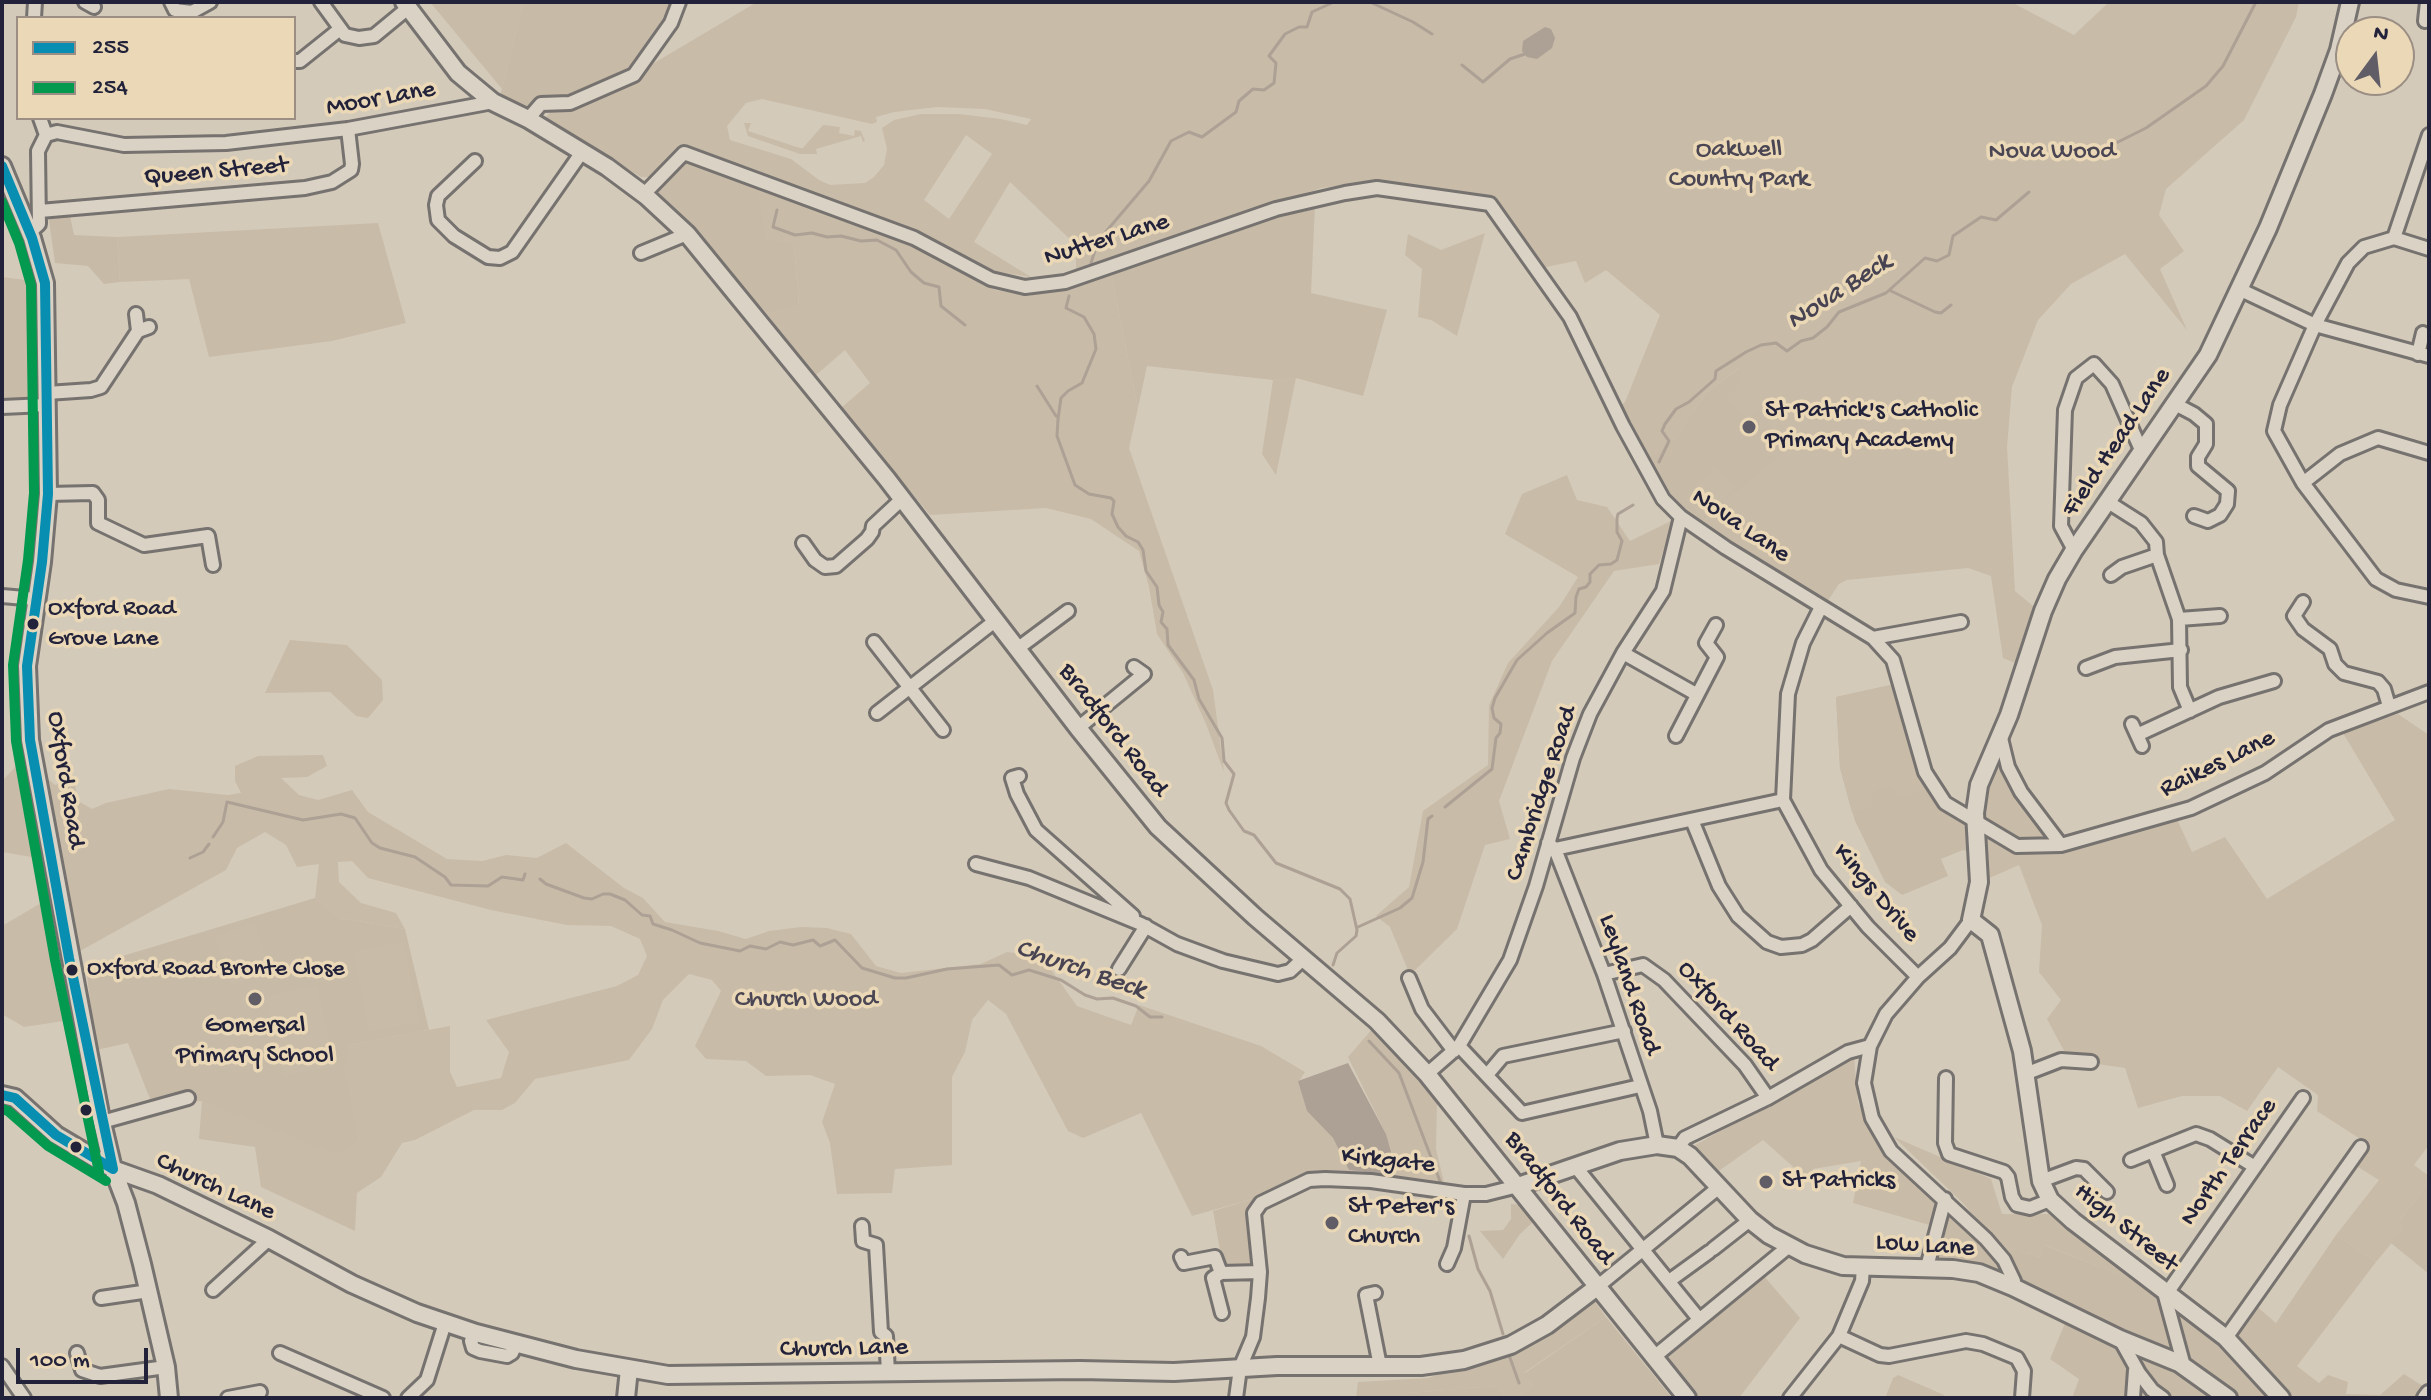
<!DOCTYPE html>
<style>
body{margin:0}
#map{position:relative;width:2431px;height:1400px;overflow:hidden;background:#d4cab9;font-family:"Gochi Hand",sans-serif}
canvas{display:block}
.frame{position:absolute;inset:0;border:4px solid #22223b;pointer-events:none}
.legend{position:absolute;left:16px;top:16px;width:280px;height:104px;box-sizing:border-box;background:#ebd8b6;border:2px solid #9b8f85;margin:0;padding:10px 14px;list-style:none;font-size:24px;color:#22223b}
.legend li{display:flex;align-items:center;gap:16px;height:40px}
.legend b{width:40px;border:2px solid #9b8f85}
.north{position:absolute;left:2335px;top:16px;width:80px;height:80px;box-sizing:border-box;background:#ebd8b6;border:2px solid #9b8f85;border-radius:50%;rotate:15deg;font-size:22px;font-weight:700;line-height:32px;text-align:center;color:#22223b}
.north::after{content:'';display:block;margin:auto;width:28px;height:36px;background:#605d67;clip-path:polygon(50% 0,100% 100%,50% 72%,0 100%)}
.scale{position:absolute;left:16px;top:1348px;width:132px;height:36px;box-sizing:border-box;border:4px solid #22223b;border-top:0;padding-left:10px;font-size:24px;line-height:28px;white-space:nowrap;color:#22223b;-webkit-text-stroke:6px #ebd8b6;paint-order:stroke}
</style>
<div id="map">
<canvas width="2431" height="1400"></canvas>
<div class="frame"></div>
<ul class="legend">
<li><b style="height:10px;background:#078eb1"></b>255</li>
<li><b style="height:10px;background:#03994f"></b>254</li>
</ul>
<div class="north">N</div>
<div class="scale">100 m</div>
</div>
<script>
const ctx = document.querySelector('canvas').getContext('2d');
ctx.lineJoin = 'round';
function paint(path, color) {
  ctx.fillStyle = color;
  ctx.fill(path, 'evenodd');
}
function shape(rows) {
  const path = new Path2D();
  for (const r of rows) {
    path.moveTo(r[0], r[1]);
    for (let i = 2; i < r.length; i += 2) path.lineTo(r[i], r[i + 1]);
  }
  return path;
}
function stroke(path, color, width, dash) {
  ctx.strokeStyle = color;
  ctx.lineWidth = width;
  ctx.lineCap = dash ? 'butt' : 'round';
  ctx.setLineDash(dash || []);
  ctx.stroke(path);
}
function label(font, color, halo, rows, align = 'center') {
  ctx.font = font + ' "Gochi Hand",sans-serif';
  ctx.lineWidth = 7;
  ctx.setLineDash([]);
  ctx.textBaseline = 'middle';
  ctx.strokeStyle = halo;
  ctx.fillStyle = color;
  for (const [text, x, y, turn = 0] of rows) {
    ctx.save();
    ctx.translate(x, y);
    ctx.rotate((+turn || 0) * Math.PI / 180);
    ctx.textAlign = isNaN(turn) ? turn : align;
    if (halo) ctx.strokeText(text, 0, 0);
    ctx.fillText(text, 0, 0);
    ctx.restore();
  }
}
const built = shape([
 [523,2,679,2,634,75,570,103,541,104,528,119,498,105],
 [683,158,758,187,762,208,794,244,799,306,766,313,654,192],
 [1315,205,1311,293,1387,310,1363,396,1296,378,1273,380,1147,366,1138,408,1111,273],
 [69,211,74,235,117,237,120,282,104,284,88,266,55,263,48,213],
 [1771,345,1833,412,1700,524,1670,498,1644,460,1678,437,1688,417,1707,392],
 [1895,684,1921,776,1941,807,1971,826,1971,852,1963,850,1941,859,1948,876,1902,895,1885,882,1855,821,1840,768,1836,697],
 [315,898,340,918,405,929,429,1030,348,1045,353,1109,359,1141,337,1155,202,1101,152,1104,128,1043,96,1050,86,967],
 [2429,1182,2429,1274,2391,1243,2404,1227,2399,1222],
 [1256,1198,1251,1210,1253,1268,1223,1267,1213,1211],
 [1511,1204,1522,1205,1534,1221,1520,1234,1503,1259,1480,1231,1503,1230,1511,1219],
 [1948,1213,1982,1241,2040,1257,2044,1245,2157,1290,2225,1347,2255,1305,2276,1323,2336,1235,2376,1262,2297,1366,2319,1383,2328,1375,2348,1382,2346,1394,2380,1395,2404,1374,2429,1390,2429,1398,2072,1398,2079,1379,2050,1359,2071,1309,1931,1264],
 [1763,1275,1800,1318,1739,1398,1693,1398,1661,1357],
 [1606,1317,1672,1398,1518,1398,1533,1386,1525,1373],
 [1497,1386,1506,1398,1401,1398,1408,1393]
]);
const green = shape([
 [430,2,523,2,502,89],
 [757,2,2011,2,2074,35,2107,4,2114,2,2299,2,2296,17,2244,120,2166,189,2159,215,2184,251,2160,269,2187,330,2125,254,2071,284,2038,320,2012,387,2007,447,2015,591,2033,606,2017,664,2003,658,1991,576,1968,568,1847,580,1839,584,1827,602,1740,552,1700,524,1792,446,1779,431,1776,433,1760,411,1747,422,1725,397,1739,384,1741,378,1739,368,1707,392,1688,417,1678,437,1644,460,1620,406,1625,402,1660,315,1606,270,1585,283,1576,261,1541,268,1496,200,1378,180,1321,188,1076,271,1076,245,1010,182,974,242,1031,277,992,271,881,219,875,229,918,248,995,290,1029,296,1111,273,1138,408,1129,448,1213,690,1224,772,1206,724,1183,673,1157,634,1149,587,1139,551,1091,519,1046,508,930,515,841,408,870,383,845,350,815,376,766,313,799,305,794,244,765,240,758,187,730,164,683,146,655,173,649,177,641,177,545,119,556,104,634,75],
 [762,99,872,124,877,122,876,117,894,112,937,107,985,109,1031,119,1027,125,1001,119,959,114,921,114,894,120,882,128,887,149,884,165,874,177,865,183,830,185,819,180,791,159,730,140,727,126,746,103],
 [966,135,992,154,949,219,924,200],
 [744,123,751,123,748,131,800,148,803,148,823,125,840,127,839,133,854,136,855,130,861,131,865,141,863,142,861,136,816,149,817,154,800,154,748,136],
 [378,223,406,323,332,341,209,357,189,279,120,282,117,237],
 [1485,233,1457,336,1431,320,1418,317,1422,269,1405,255,1408,234,1441,250],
 [2,277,33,281,40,400,2,405],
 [1296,378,1276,475,1262,454,1273,380],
 [1715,467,1735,488,1702,518,1683,497],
 [1567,475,1577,500,1607,507,1630,541,1673,520,1659,564,1614,571,1552,661,1499,801,1510,839,1485,845,1457,929,1410,975,1390,927,1376,916,1409,887,1423,811,1488,765,1489,705,1508,663,1559,607,1578,577,1505,534,1522,494],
 [290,640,347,645,382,680,383,700,368,718,356,716,330,692,265,693],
 [1895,684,1920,776,1929,789,1897,798,1894,789,1887,787,1875,791,1871,797,1874,806,1852,813,1840,768,1836,697],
 [2398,714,2429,735,2429,1145,2414,1165,2429,1176,2429,1182,2399,1222,2405,1227,2376,1262,2336,1235,2379,1180,2358,1167,2368,1144,2317,1111,2318,1095,2278,1067,2247,1111,2220,1096,2182,1096,2138,1108,2125,1068,2069,1060,2047,1019,2061,1000,2039,972,2042,925,2019,865,1985,880,1980,832,2017,855,2064,851,2176,817,2192,852,2225,837,2267,899,2395,820,2343,733],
 [2000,744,2051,840,2019,841,1977,819],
 [323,755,327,766,307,777,281,778,299,795,318,800,352,790,368,812,447,859,482,861,506,855,537,858,566,843,624,888,643,898,665,922,718,931,746,939,769,931,801,927,827,928,851,934,876,966,901,973,981,964,1007,952,1042,957,1077,1006,1131,1025,1139,1005,1261,1046,1305,1072,1299,1081,1307,1111,1333,1138,1349,1170,1362,1172,1298,1175,1256,1198,1192,1216,1141,1113,1083,1138,1068,1131,1006,1014,988,1000,972,1020,965,1052,952,1077,952,1165,895,1169,892,1193,837,1194,830,1143,822,1122,835,1084,810,1075,766,1076,746,1061,706,1059,695,1046,721,991,712,980,689,974,663,1000,652,1029,629,1060,535,1079,515,1103,502,1110,474,1110,415,1140,402,1143,381,1177,357,1193,355,1231,261,1187,255,1147,199,1139,202,1100,337,1154,359,1141,344,1070,348,1045,450,1026,450,1072,457,1087,501,1078,509,1052,486,1020,617,986,638,975,647,956,640,939,611,926,567,925,491,910,368,878,352,861,338,862,339,882,361,903,396,913,405,929,340,918,315,898,319,864,297,867,286,845,265,832,237,848,226,870,80,951,61,947,77,1019,24,1027,2,1014,2,926,53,896,43,859,2,852,2,781,24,758,55,785,74,779,78,801,92,809,106,803,169,789,228,795,241,793,235,781,235,766,258,756],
 [255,922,271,972,231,985,214,936],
 [403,941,420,1022,369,1032,353,951],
 [317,985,335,1066,283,1076,266,996],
 [1373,1028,1437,1103,1436,1149,1445,1187,1382,1174,1388,1167,1386,1134,1348,1057],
 [1854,1057,1858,1103,1886,1157,1937,1201,1933,1226,1853,1203,1861,1161,1813,1169,1809,1181,1763,1140,1713,1175,1690,1148],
 [1894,1137,1991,1179,2002,1214,2049,1214,2141,1284,2045,1245,2040,1257,1999,1246,1963,1203],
 [1595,1301,1606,1317,1525,1372,1533,1386,1518,1398,1506,1398,1497,1386,1408,1393,1401,1398,1356,1398,1358,1382,1428,1378,1534,1342],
 [1898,1375,1942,1394,1947,1398,1885,1398,1893,1378]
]);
const water = shape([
 [1545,27,1551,29,1555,38,1552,48,1537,59,1527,57,1522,51,1523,41],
 [1348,1063,1386,1134,1391,1152,1388,1167,1382,1174,1349,1170,1333,1138,1307,1111,1298,1081]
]);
const stream = shape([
 [1370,2,1413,22,1432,34],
 [1462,65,1483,82,1510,59,1525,54],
 [2112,145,2146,128,2206,86,2223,66,2256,2],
 [777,210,773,227,795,235,812,233,827,237,841,236,861,241,877,240,896,250,911,272,924,283,939,287,941,306,965,325],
 [1091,263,1098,241,1149,181,1171,141,1189,132,1202,137,1236,112,1239,101,1253,89,1264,90,1274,83,1276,63,1269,56,1285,34,1299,27,1307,27,1312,12,1334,2],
 [1891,291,1935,312,1941,313,1951,305],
 [1069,296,1066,308,1084,317,1094,334,1096,349,1082,383,1068,391,1061,398,1058,419,1057,436,1075,485,1089,494,1111,498,1114,501,1112,514,1118,527,1126,536,1138,542,1143,550,1146,571,1157,587,1159,605,1163,612,1161,622,1167,629,1168,645,1194,680,1199,699,1222,738,1224,761,1234,774,1226,803,1229,810,1244,831,1254,835,1276,863,1340,889,1350,899,1357,930,1356,936,1337,953,1333,965],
 [1037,386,1056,416],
 [1659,462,1669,441,1662,431,1665,424,1676,409,1689,402,1715,379,1716,371,1746,352,1761,345,1776,343,1787,351,1801,341,1813,338,1827,327,1839,312,1886,293,1925,258,1937,261,1949,255,1953,236,1981,217,1996,220,2029,192],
 [1445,807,1492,769,1496,738,1500,733,1501,724,1494,718,1492,708,1495,698,1517,660,1547,633,1575,613,1576,597,1579,589,1586,587,1590,582,1590,574,1599,565,1611,564,1617,560,1622,541,1617,532,1617,518,1618,514,1633,505],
 [213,837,223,822,227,802,303,820,341,814,355,818,372,843,380,848,415,857,445,877,451,885,488,886,502,877,523,880,525,874],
 [190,858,203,852,209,844],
 [540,879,546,884,584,898,592,899,603,894,610,894,625,900,642,915,650,916,653,924,672,930,700,943,740,951,750,946,766,949,780,942,793,945,813,940,820,946,835,940,862,968,895,978,906,978,947,969,999,965,1012,975,1029,970,1061,980,1085,995,1097,999,1113,998,1136,1006,1150,1017,1162,1017],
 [1358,927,1400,908,1412,898,1423,862,1428,819,1432,816],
 [1369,1041,1399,1073,1443,1189],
 [1445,1196,1450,1216],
 [1469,1236,1478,1269,1490,1291,1503,1334],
 [1509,1355,1519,1383]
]);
const minor = shape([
 [85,2,94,7],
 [171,2,175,10,192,12,210,2],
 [321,2,345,35,359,38,374,36,408,8],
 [34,18,35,2],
 [2425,21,2427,2],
 [294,61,300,61,340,29],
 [40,118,46,135],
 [528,119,541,104,570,103,634,75,671,23,679,2],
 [475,161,438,196,436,205,438,220,454,236,488,257,500,258,512,252,582,152],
 [646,196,649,189,684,153,914,238,991,279,1025,287,1065,282,1276,209,1345,193,1377,188,1490,204,1570,317,1623,426,1663,499,1681,517,1726,548,1873,638,1893,660,1925,772,1945,803,2017,846,2061,845,2191,808,2265,773,2329,730,2429,692],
 [40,211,305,188,332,182,351,170,352,164,348,129],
 [30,232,39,224,38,151,46,135,57,132,124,145,226,143,348,129,493,102],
 [2394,238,2429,135],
 [2429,249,2394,238,2364,247,2348,263,2315,325,2280,405,2274,431,2303,483,2376,579,2396,590,2429,597],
 [641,253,687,234],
 [2241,290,2315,325,2429,356],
 [136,314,138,331],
 [2418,354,2423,333],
 [47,393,91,390,101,387,138,331,149,327],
 [2173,403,2194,414,2206,424,2206,444,2198,457,2198,466,2228,491,2227,504,2220,515,2208,521,2194,516],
 [2,407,46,405],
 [2303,483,2340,454,2378,438,2429,453],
 [48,494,93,493,98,500,98,523,144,545,208,536,213,565],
 [2108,502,2141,523,2156,542,2157,555,2179,619,2180,687,2190,711],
 [803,543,815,560,825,567,836,566,867,539,872,532,873,526,902,499],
 [2074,550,2061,526,2065,410,2076,378,2094,364,2112,384,2142,452],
 [2111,575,2122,567,2157,555],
 [2,596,36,599],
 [2303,602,2294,616,2303,629,2330,649,2335,664,2344,673,2378,682,2384,689,2389,706],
 [1821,607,1803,643,1788,694,1783,800,1821,870,1868,927,1918,977],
 [2179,619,2220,616],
 [1873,638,1961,622],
 [874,642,943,730],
 [1017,649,1068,611],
 [1623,653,1696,694],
 [2086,668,2115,657,2181,650],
 [877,713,995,621],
 [2132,724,2142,746],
 [1078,728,1144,674,1134,667],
 [2000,734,2008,767,2021,792,2061,845],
 [2137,735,2219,697,2274,681],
 [1676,736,1717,657,1706,643,1716,625],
 [1019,776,1012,778,1017,794,1036,830,1133,916],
 [1692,820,1719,886,1738,916,1767,942,1781,947,1802,945,1812,940,1851,906],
 [1548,843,1555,849,1604,974,1650,1111,1657,1145],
 [1555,849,1783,800],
 [976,864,1029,878,1141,924,1177,944,1223,961,1278,974,1290,971,1304,958],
 [1971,920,1950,948,1918,977,1886,1014,1870,1046,1864,1083,1872,1118,1891,1151,1986,1239,2004,1260,2014,1281,2013,1287],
 [1119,969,1146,926],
 [1604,974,1643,965,1664,980,1745,1065,1768,1098],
 [1409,978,1422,1009,1454,1051],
 [1459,1046,1522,1113,1640,1086],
 [1427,1074,1459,1046,1510,960,1536,886,1573,758,1590,714,1623,653,1663,591,1681,517],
 [2025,1074,2061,1060,2091,1062],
 [1487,1075,1503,1056,1624,1031],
 [1946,1078,1945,1143,1949,1154,2004,1172,2008,1177,2012,1197,2017,1205,2030,1208,2050,1200],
 [102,1122,188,1098],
 [1678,1148,1685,1138,1768,1098,1848,1052,1870,1046],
 [2153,1151,2167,1185],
 [2131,1160,2196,1134,2210,1139,2255,1167],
 [1575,1166,1699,1319],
 [2041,1181,2076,1168,2084,1169,2107,1192],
 [862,1226,863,1241,876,1245,881,1332,886,1336,888,1372],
 [1713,1249,1750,1220],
 [1181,1257,1184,1263,1215,1257,1221,1273,1213,1278,1222,1313],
 [1447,1264,1454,1248,1464,1194],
 [1927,1267,1945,1199],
 [1221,1273,1260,1272],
 [1669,1281,1709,1252],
 [1597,1287,1718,1188],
 [213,1290,269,1239],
 [1375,1293,1366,1295,1380,1366],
 [101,1298,149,1291],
 [476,1333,471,1341,473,1348,480,1351,507,1356,512,1353,516,1344],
 [1839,1336,1880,1355,1889,1356,1966,1341,1983,1344,2017,1358,2024,1371,2022,1398],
 [2226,1338,2361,1147],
 [2120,1339,2139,1373,2152,1390,2163,1398],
 [77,1353,82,1370,100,1376,166,1367],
 [280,1353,383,1398],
 [1654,1357,1788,1247],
 [2,1366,24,1398],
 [2184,1366,2165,1296,2303,1098],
 [228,1398,260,1392],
 [408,1398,427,1380,445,1323],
 [1236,1398,1240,1368,1253,1337,1258,1298,1260,1272,1254,1213,1261,1203,1309,1180,1325,1179,1371,1181,1464,1194,1486,1194,1518,1186],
 [1790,1398,1839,1336,1862,1281,1863,1267],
 [2133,1398,2135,1370]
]);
const major = shape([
 [404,2,458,73,493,102,528,119,607,167,646,196,687,234,887,479,1078,728,1158,827,1255,917,1377,1021,1427,1074,1687,1398],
 [2,166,32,238,45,283,48,494,42,562,27,666,30,740,100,1114,113,1169,126,1203,142,1264,166,1367,169,1398],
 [2,1095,15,1098,56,1135,113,1169,158,1185,269,1239,352,1284,417,1313,476,1333,576,1359,668,1375,1080,1370,1174,1372,1277,1366,1421,1366,1464,1360,1511,1345,1547,1325,1597,1287],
 [1518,1186,1620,1151,1657,1145,1678,1148,1690,1156,1750,1220,1769,1235,1805,1254,1843,1266,1953,1269,1979,1273,2013,1287,2120,1339,2179,1363,2228,1398],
 [626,1398,629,1369],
 [2281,1398,2226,1338,2073,1221,2050,1200,2041,1181,2022,1051,1990,935,1971,920,1979,882,1975,813,1979,785,2009,715,2043,611,2057,579,2074,550,2208,355,2268,228,2323,94,2339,50,2350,2],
 [2426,1398,2429,1394]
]);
const bus1 = shape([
 [2,166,32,238,45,283,48,494,42,562,27,666,30,740,69,958,113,1169],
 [2,1095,15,1098,56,1135,113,1169]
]);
const bus2 = shape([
 [2,202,19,243,31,285,34,493,28,560,13,665,16,741,55,960,99,1172],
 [2,1109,8,1111,48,1146,106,1181]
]);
const markers = [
 [1749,427,8,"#605d67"],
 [33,624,7,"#22223b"],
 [72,970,7,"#22223b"],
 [255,999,8,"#605d67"],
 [86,1110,7,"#22223b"],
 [76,1147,7,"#22223b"],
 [1766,1182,8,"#605d67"],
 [1332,1223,8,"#605d67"]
];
const busNames = [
 ["Oxford Road",48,610],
 ["Grove Lane",48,640],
 ["Oxford Road Bronte Close",87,970]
];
const streetNames = [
 ["Moor Lane",381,100,-10],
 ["Queen Street",216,173,-5],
 ["Nutter Lane",1107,241,-17],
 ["Field Head Lane",2118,443,-56],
 ["Nova Lane",1740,527,34],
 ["Bradford Road",1112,731,52],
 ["Raikes Lane",2218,765,-26],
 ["Oxford Road",64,780,81],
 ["Cambridge Road",1543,794,-72],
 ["Kings Drive",1875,894,50],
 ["Leyland Road",1628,985,71],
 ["Oxford Road",1727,1017,48],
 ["Kirkgate",1388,1162,6],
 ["North Terrace",2230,1163,-55],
 ["Church Lane",215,1188,25],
 ["Bradford Road",1558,1199,52],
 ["High Street",2125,1229,39],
 ["Low Lane",1925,1247,4],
 ["Church Lane",844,1350,-1]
];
const parkNames = [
 ["Oakwell",1739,151],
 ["Country Park",1739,181],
 ["Nova Wood",2052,153],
 ["Church Wood",806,1001]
];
const poiNames = [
 ["St Patrick's Catholic",1765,412],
 ["Primary Academy",1765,442],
 ["Gomersal",255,1027,"center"],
 ["Primary School",255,1057,"center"],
 ["St Patricks",1782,1182],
 ["St Peter's",1348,1208],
 ["Church",1348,1238]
];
const waterNames = [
 ["Nova Beck",1840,293,-33],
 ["Church Beck",1080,971,19]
];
paint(built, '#c7baa7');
paint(green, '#c8bba8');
paint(water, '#ada195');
stroke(stream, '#ada195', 3);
stroke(minor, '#76726f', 18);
stroke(major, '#76726f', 22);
stroke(minor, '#d9d2c5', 12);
stroke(major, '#d9d2c5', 16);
stroke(bus1, '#078eb1', 10);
stroke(bus2, '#03994f', 10);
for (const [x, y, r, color] of markers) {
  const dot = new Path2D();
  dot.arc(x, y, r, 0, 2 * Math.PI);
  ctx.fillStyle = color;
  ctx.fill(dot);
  stroke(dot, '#ebd8b6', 3);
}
label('24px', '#22223b', '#ebd8b6', busNames, 'left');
label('26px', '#22223b', '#ebd8b6', streetNames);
label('26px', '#4a4654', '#ebd8b6', parkNames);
label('26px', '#22223b', '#ebd8b6', poiNames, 'left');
label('italic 28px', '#474352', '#ebd8b6', waterNames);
</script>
